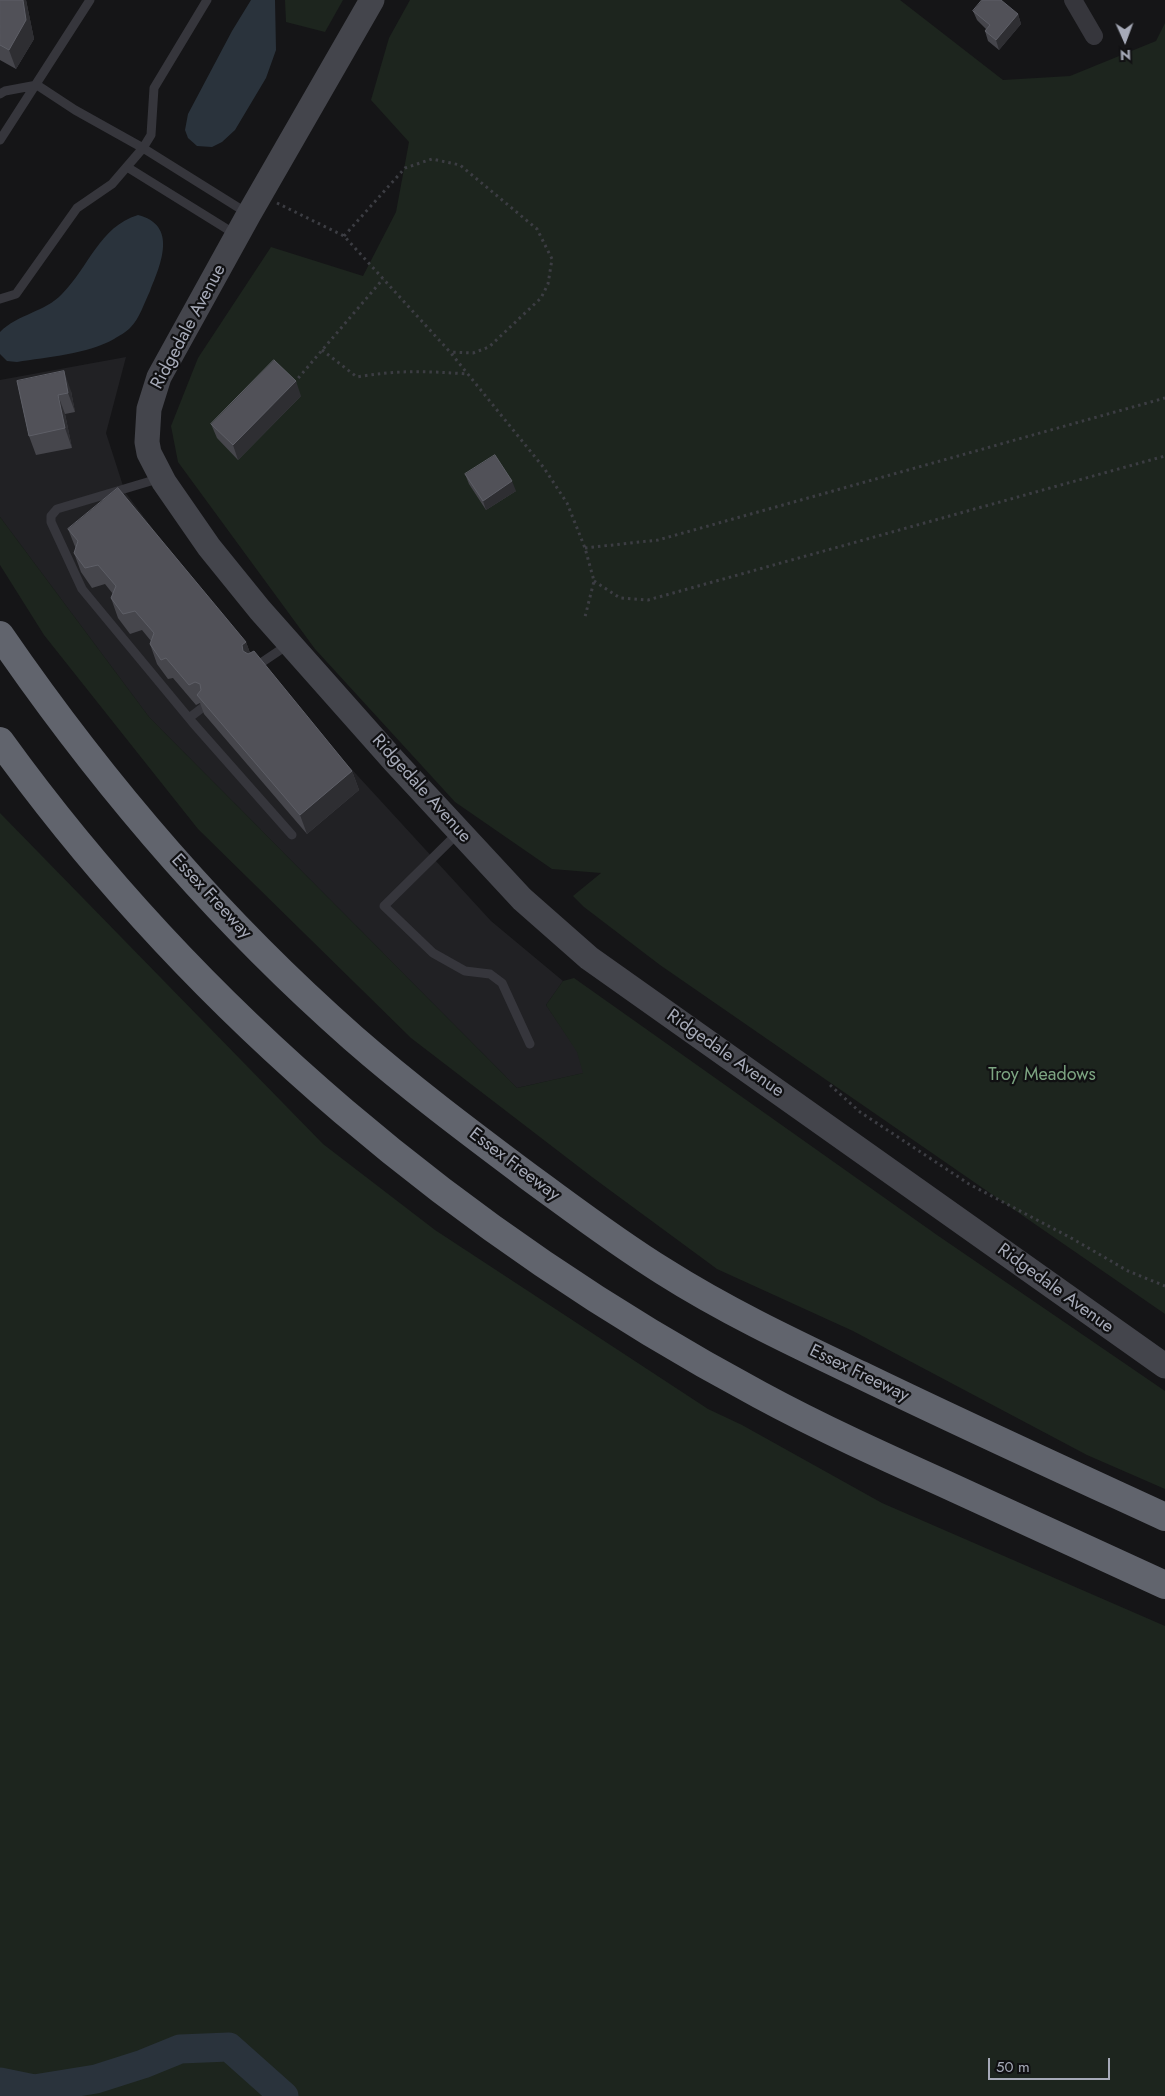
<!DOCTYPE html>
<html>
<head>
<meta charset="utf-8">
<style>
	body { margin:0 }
	#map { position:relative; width:1165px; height:2096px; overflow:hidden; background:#151517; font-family:Jost,sans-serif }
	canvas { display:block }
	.north { position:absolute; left:1100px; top:15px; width:50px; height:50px; -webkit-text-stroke:4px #101012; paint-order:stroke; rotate:178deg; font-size:14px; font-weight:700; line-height:20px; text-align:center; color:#a6aab8 }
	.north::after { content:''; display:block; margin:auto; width:18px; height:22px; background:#a6aab8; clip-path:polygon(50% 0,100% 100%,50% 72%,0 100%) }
	.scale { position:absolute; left:988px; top:2058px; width:122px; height:22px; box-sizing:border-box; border:2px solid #a6aab8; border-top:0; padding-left:6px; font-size:15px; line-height:18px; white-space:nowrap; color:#a6aab8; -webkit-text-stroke:4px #101012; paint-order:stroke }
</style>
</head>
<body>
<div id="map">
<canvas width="1165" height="2096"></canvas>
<div class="north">N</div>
<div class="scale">50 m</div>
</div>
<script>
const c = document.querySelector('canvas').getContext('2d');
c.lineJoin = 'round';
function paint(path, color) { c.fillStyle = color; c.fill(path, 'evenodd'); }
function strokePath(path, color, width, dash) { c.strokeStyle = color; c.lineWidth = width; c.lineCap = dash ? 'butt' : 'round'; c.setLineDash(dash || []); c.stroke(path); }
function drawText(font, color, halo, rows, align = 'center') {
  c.font = font + ' Jost,sans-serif'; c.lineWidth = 4.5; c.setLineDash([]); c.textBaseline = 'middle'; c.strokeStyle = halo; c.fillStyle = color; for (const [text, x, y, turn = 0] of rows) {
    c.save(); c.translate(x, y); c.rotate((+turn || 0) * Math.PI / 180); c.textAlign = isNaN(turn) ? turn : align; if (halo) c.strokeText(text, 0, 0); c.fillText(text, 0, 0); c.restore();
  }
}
paint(new Path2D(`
	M126,357L106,433L125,492L256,665L491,921L563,981L546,1005L578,1052L584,1073L517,1088L149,717L0,517V380Z`), '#212124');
paint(new Path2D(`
	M285,0H343L325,32L286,22Z
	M410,0H900L1003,80L1070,76L1156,41L1165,23V1314L660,965L584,907L573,896L601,873L552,869L455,802L315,649L178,462L171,426L198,358L271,247L363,276L396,212L409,142L371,100L389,38Z
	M0,517L149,717L517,1088L583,1073L577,1052L546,1005L563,981L574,978L937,1235L1165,1391V1489L1087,1455L853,1331L717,1269L592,1177L411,1038L198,829L44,635L0,565Z
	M0,813L323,1144L435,1230L708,1409L742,1425L882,1503L1165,1626V2096H0Z`), '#1d251e');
paint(new Path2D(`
	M251,0H275L276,50L266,78L235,130L222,142L212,147L197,146L188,138L185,130L188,114L232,31Z
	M138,215C178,225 161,264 150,291C144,303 140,318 130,328C126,332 119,336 114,339C88,354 47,357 17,362L7,361L0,354V332C18,314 45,312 62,294C89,267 99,227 138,215Z`), '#2a333c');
strokePath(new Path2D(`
	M0,2082L34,2089L96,2079L143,2064L180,2049L229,2047L284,2096`), '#2a333c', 29);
strokePath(new Path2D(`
	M277,203L344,236L450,352L544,468L567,503L585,548L594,581L585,617
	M344,236L405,168L432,159L460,165L537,229L552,259L548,284L541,298L489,347L473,353L450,352
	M322,350L357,377C396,370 427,371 467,374
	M294,383L383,279
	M585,548L658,540L1165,398
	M594,581L620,598L648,600L1165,456
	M830,1085L860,1112L969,1184L1073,1239L1128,1271L1165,1286`), '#3c3d43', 3, [2.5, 4]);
strokePath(new Path2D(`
	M0,94L5,91L37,85L75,110L143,148L247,213
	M0,140L90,0
	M127,167L235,234
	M0,299L16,294L77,208L112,184L143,148L151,135L154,88L207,0
	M161,478L57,509L51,516V522L82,589L193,723L292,835
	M255,667L289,644
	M189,718L202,708
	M459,832L384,906L433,953L465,971L490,974L502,983L530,1044`), '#36363c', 9);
strokePath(new Path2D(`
	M1073,0L1094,36`), '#36363c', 18);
strokePath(new Path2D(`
	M372,0L249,214L159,377L149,409L147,442L149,453L164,482L209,547L260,610L394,761L522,899L589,958L1165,1366`), '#44454c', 25);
strokePath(new Path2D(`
	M0,635C101,782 219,920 353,1038C409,1087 469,1132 529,1177C573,1209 616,1242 663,1271C726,1311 794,1343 861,1375C962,1424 1063,1470 1165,1517
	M0,741C197,1014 465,1237 760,1395C821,1428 883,1456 945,1484C1019,1518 1092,1552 1165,1585`), '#61646d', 28);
paint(new Path2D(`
	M0,0H26L34,39L16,69L0,60Z
	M973,11L1018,14L1021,24L999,50L988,41L985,31L986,29L977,20Z
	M17,381L71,391L75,412L65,414L72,448L36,455L29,436Z
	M301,396L238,460L217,438L211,424Z
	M465,474L516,491L486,510L469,484Z
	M68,529L246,642L250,653L352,771L359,790L307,834L204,714L200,703L196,705L173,678L168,679L157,664L150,644L151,641L142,630L130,634L118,618L111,598L113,594L105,584L92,588L81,572L74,553L76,549Z`), '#46464c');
paint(new Path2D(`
	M23,0H26L34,39L16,69L9,50Z
	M1018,14L1021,24L999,50L996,40Z
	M64,371L71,391L75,412L68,393Z
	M296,381L301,396L238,460L233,445Z
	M58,395L65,414L72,448L65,428Z
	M512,481L516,491L486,510L483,501Z
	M246,642L253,661L243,651L242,645Z
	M352,771L359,790L307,834L300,815Z`), '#2e2e32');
const building = new Path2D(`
	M0,0H23L26,20L9,50L0,45Z
	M982,0H1001L1018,14L996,40L985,31L990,25L973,11Z
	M274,360L296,381L233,445L211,424Z
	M64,371L68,393L58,395L65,428L29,436L17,381Z
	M495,455L512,481L483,501L465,474Z
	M118,488L246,642L242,645L243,651L248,654L254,651L352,771L300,815L197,695L201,690L200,684L195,682L189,685L166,658L161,660L150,644L154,633L135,611L123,614L111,598L116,586L98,565L85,568L74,553L78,541L68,529Z`);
paint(building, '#515158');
strokePath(building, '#5e5f67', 1);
drawText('18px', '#a6aab8', '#101012', [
	["Ridgedale Avenue",189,327,-62],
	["Ridgedale Avenue",421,789,48],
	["Essex Freeway",211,897,47],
	["Ridgedale Avenue",725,1054,35],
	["Essex Freeway",514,1165,37],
	["Ridgedale Avenue",1055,1289,36],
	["Essex Freeway",859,1374,26]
]);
drawText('18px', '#7ca481', '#101012', [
	["Troy Meadows",1042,1076]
]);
</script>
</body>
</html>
